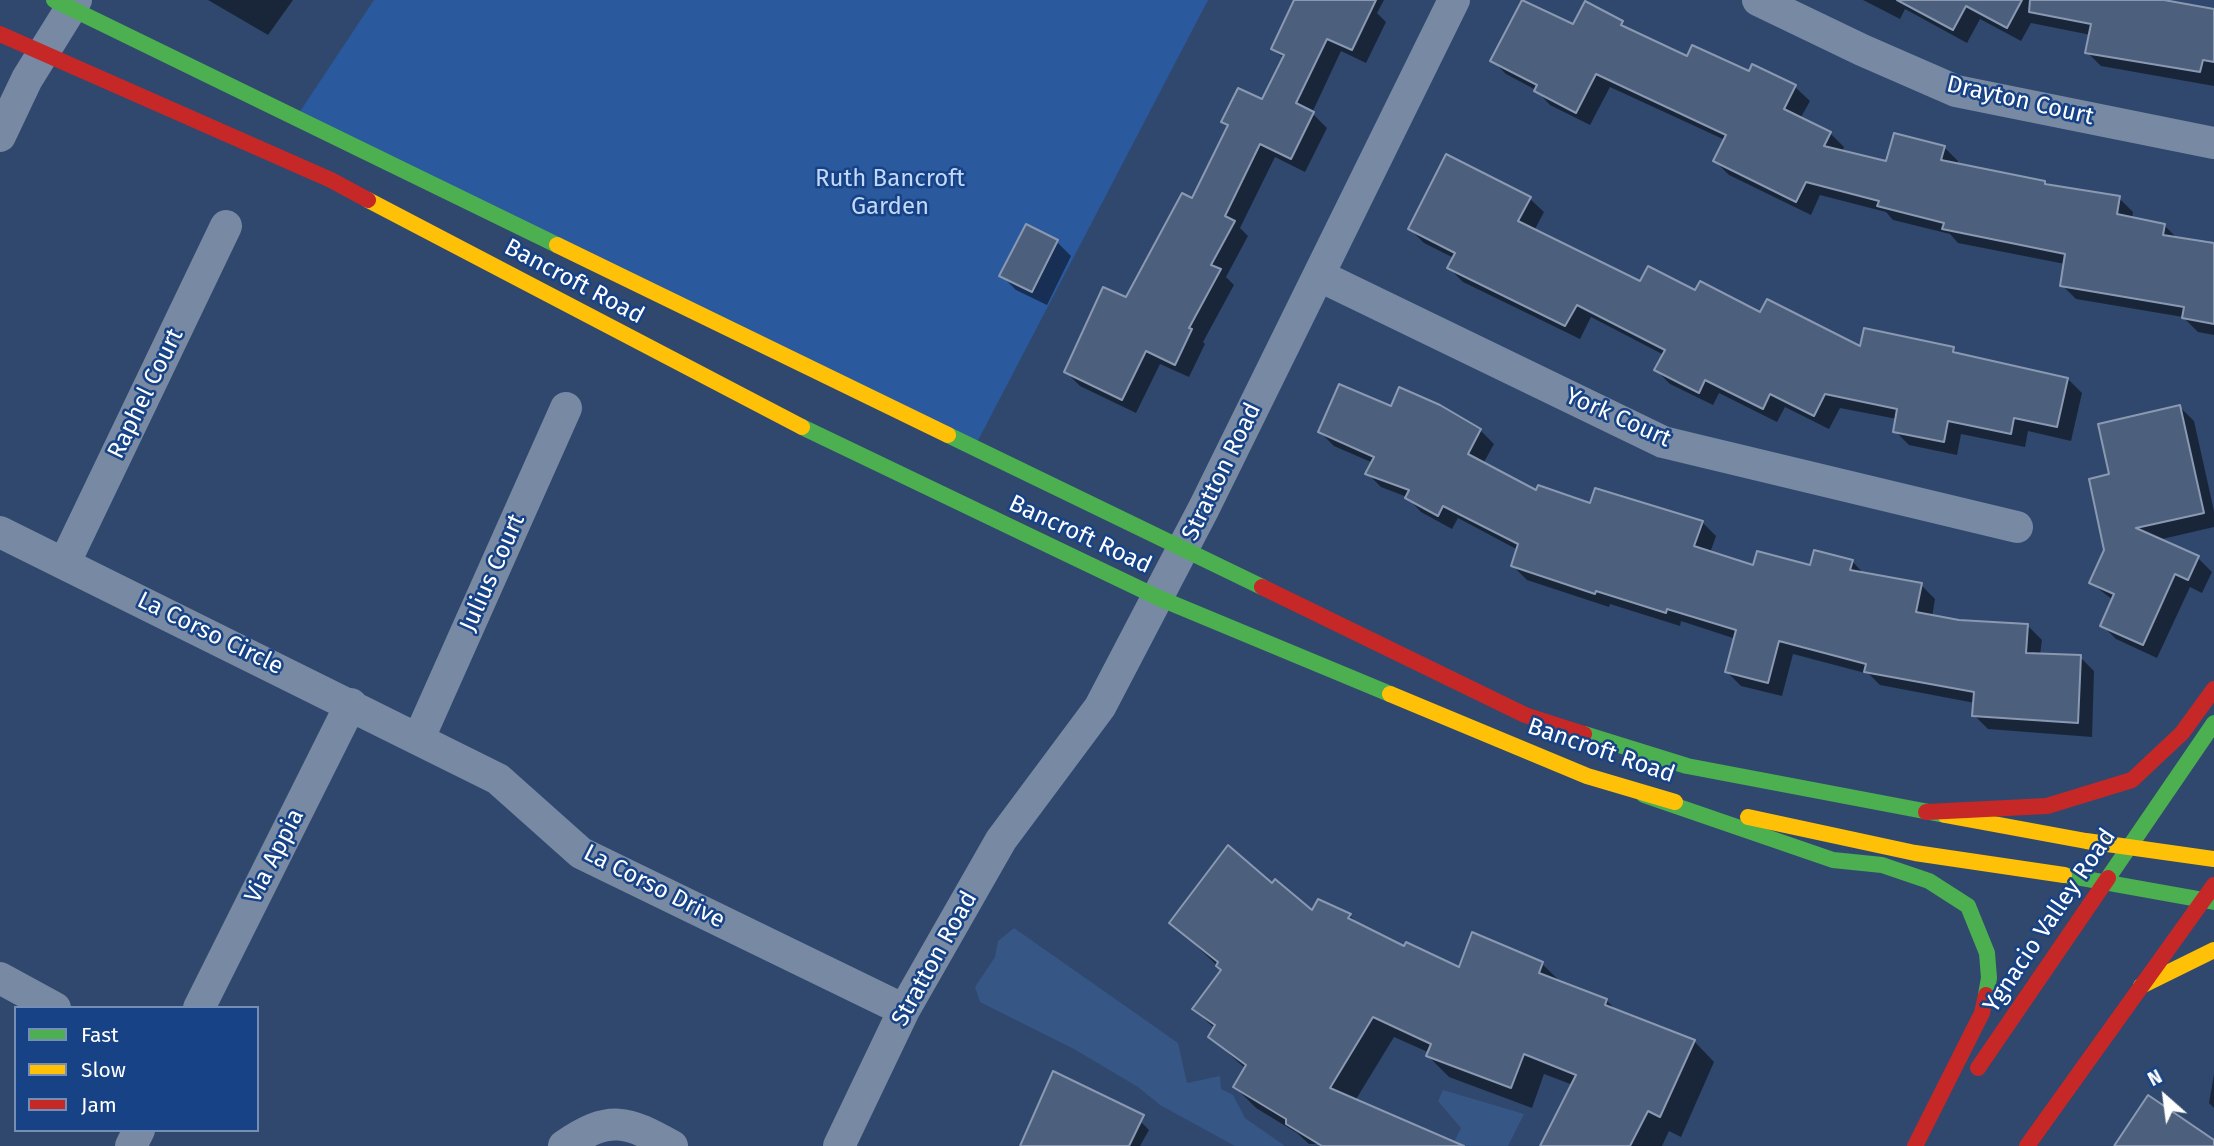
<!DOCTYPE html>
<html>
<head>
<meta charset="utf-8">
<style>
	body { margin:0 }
	#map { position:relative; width:2214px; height:1146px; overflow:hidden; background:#30486d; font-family:"Fira Sans",sans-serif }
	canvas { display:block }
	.legend { position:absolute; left:14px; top:1006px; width:245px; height:126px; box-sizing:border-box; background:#174386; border:2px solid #748eb6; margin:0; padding:9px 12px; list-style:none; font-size:21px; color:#fff }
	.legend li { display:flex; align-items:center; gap:14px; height:35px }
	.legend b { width:35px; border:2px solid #748eb6 }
	.north { position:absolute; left:2130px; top:1062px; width:70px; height:70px; -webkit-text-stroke:5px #174386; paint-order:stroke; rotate:332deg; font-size:19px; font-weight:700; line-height:28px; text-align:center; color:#fff }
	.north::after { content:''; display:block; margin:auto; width:24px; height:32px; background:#fff; clip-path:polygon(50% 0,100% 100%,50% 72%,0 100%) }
</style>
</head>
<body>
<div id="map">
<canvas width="2214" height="1146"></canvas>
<ul class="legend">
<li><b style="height:9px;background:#4caf50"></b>Fast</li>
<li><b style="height:9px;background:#ffc107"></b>Slow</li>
<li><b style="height:9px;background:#c62828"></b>Jam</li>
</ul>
<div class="north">N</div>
</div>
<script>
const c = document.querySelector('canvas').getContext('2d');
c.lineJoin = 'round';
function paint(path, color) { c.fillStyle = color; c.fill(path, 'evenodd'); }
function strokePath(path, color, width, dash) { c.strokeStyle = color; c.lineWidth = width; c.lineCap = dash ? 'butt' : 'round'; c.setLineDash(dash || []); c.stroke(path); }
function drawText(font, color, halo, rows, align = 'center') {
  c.font = font + ' "Fira Sans",sans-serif'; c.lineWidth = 5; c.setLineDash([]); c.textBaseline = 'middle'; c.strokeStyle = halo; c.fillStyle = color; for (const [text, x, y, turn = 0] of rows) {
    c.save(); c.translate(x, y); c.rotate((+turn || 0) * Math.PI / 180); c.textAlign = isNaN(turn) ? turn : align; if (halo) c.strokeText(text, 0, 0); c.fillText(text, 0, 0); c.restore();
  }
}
paint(new Path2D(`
	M374,0H1208L974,448L297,116Z`), '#2b599d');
paint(new Path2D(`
	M1014,928L1178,1043L1187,1083L1220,1076L1221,1089L1233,1095L1245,1118L1285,1146H1235L1160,1105L1138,1087L1074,1049L980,1002L975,987L995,957L998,941Z
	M1443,1090L1524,1114L1508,1146H1452L1461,1128L1438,1101Z`), '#365686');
paint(new Path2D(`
	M208,0H293L268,35Z
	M1296,0H1384L1377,13L1386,22L1366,63L1341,51L1312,113L1327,128L1305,172L1275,157L1240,228L1248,236L1226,277L1234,285L1203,342L1205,344L1189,377L1160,364L1136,413L1080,386L1066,372L1126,300L1193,201L1229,127L1224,122L1263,102L1284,59L1273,48Z
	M1863,0H2154L2214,11V86L2101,66L2087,52L2091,35L2031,23L2021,41L1980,19L1967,43L1905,9L1900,19Z
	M1585,4L1622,23L1631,32L1688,58L1750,74L1753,66L1795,87L1810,101L1800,119L1830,133L1844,147L1842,152L1888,163L1944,147L1958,161L1957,165L2119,198L2133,212L2132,219L2164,225L2178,239L2214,245V335L2198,332L2183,317L2076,299L2062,285L2065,264L1958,243L1950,234L1893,220L1886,212L1820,195L1811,215L1729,175L1715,161L1725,140L1610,87L1590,125L1550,105L1536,90L1506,74L1492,60L1573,27Z
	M1529,198L1544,212L1534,231L1641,283L1696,293L1861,348L1953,349L1960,355L2068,379L2082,393L2071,441L2028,431L2025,447L1961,434L1957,455L1909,445L1895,431L1897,419L1840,408L1829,429L1785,407L1777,422L1719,393L1713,405L1670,384L1656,370L1664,355L1591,317L1580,339L1463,282L1449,268L1454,258L1424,243L1410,229Z
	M1057,242L1071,256L1047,305L1016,290L1002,276Z
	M2180,407L2194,421L2214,511V527L2158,540L2198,558L2212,572L2202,593L2190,587L2157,658L2116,639L2102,625L2113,600L2091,583L2106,550L2111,475Z
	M1391,408L1480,430L1494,444L1483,464L1537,492L1591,505L1702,522L1716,536L1710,553L1754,568L1811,567L1852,561L1865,575L1921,585L1935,599L1932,617L1959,622L2028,626L2042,640L2040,655L2080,657L2094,671L2092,737L1988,729L1974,715L1975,703L1880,685L1869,674L1793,654L1782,696L1741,686L1727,672L1736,639L1681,621L1680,626L1610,604L1609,607L1527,580L1513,566L1518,550L1458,518L1452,529L1421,512L1407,497L1381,487L1367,473L1373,463L1334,446L1320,432Z
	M1272,885L1313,912L1318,901L1350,916L1361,927L1404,948L1460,969L1542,964L1562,983L1606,1000L1617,1011L1694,1041L1714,1062L1681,1137L1669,1131L1662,1146H1542L1573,1085L1544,1074L1532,1108L1449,1077L1428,1056L1430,1053L1394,1037L1355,1101L1452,1146L1309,1144L1297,1133L1256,1108L1235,1087L1246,1069L1210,1037L1215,1029L1194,1009L1223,971L1171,922Z
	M1054,1073L1128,1109L1149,1130L1140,1146H1019Z
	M2214,1074V1108L2209,1103Z`), '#0007');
const building = new Path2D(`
	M1294,0H1376L1352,50L1327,39L1296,103L1314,112L1291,159L1260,144L1225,216L1235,221L1211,265L1221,269L1189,328L1192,329L1175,365L1146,351L1122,400L1064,372L1103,287L1126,297L1182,193L1192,198L1228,125L1221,122L1238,88L1262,99L1284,55L1271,49Z
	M1522,0L1573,24L1585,1L1623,21L1621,25L1687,56L1692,45L1749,71L1752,64L1796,85L1784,109L1831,132L1824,146L1886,161L1894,133L1945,146L1941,160L2045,181V184L2120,196L2117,214L2165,224L2163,235L2214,243V324L2182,318L2184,307L2060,286L2065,254L1942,229L1944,223L1877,206L1879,201L1806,182L1796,202L1713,161L1726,135L1596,74L1576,113L1534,91L1537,85L1490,61Z
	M1897,0H2022L2007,28L1966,6L1953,30Z
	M2030,0H2164L2214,9V62L2203,60L2200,72L2085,53L2091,24L2029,12Z
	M1446,154L1531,197L1518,221L1640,281L1648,266L1695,290L1700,281L1760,312L1767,299L1860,346L1864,328L1954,347L1953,352L2068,378L2057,427L2014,418L2011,434L1948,421L1944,442L1893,432L1897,409L1825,394L1814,416L1770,394L1763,409L1705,380L1699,393L1654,370L1665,350L1577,305L1565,326L1447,268L1455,253L1408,229Z
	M1026,224L1058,240L1032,292L999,276Z
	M1339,384L1391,406L1399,387L1440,405L1481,429L1468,454L1536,490L1538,485L1590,503L1595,488L1703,521L1694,546L1753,565L1757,551L1810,565L1814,550L1853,560L1850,570L1922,583L1916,612L1959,620L2028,624L2026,653L2081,655L2078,723L1972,716L1974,692L1864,672L1866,664L1779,641L1768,683L1725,672L1736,630L1667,609L1666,613L1596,591L1595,594L1511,566L1518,544L1443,506L1438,516L1405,498L1409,490L1365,474L1374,457L1318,432Z
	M2180,405L2204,513L2136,528L2199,556L2188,580L2175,574L2143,645L2100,626L2114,594L2089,583L2104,550L2089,479L2109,474L2098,424Z
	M1228,845L1272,883L1275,879L1312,910L1318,899L1351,914L1348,918L1404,946L1406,942L1459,967L1472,932L1543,962L1539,973L1607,999L1605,1005L1695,1040L1660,1117L1648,1111L1630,1146H1540L1576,1075L1524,1054L1511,1088L1426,1056L1431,1044L1373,1017L1330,1088L1464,1146H1322L1286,1124V1119L1233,1087L1246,1065L1208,1037L1215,1025L1192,1009L1221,970L1216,966L1218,962L1169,923Z
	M1053,1071L1144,1115L1129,1146H1020Z
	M2148,1095L2214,1140V1146H2114Z`);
paint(building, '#4c607e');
strokePath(building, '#8a99b1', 2);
strokePath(new Path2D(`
	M1758,0L1862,50L1956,91L2214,143
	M0,136L27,79L76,0
	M1320,276L1663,442L2017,527
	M0,532L498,779L581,853L904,1010
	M65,562L226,226
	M419,738L566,408
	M0,978L55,1008
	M199,1008L351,704
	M131,1146L139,1130
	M564,1146C610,1114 627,1121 672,1146
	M839,1146L904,1010L1001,840L1100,707L1204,508L1454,0`), '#7789a3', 32);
strokePath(new Path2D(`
	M54,0L557,245
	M802,427L1159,598L1390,694
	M948,435L1262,587
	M1584,734L1687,766L1945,815
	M1644,795L1833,860L1882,865L1929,881L1968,906L1987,953L1989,978L1986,995
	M2064,875L2214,902
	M2108,878L2214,723`), '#4caf50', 16);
strokePath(new Path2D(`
	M368,200L802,427
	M557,245L948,435
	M1390,694L1587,776L1675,802
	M1945,815L2086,841L2214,859
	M1748,817L1915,853L2064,875
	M2141,986L2214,950`), '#ffc107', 16);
strokePath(new Path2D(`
	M0,34L331,180L368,200
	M1262,587L1525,715L1584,734
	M1926,812L2047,806L2132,780L2182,733L2214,689
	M1978,1068L2108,878
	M1915,1146L1982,1013L1986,995
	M2027,1146L2214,885`), '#c62828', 16);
drawText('24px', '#fff', '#174386', [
	["Drayton Court",2020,101,13],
	["Bancroft Road",574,282,28],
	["Raphel Court",146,394,-64],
	["York Court",1618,418,24],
	["Stratton Road",1222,472,-64],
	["Bancroft Road",1080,535,25],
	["Julius Court",493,573,-66],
	["La Corso Circle",210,634,26],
	["Bancroft Road",1601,751,19],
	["Via Appia",275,856,-63],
	["La Corso Drive",654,887,27],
	["Ygnacio Valley Road",2050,921,-56],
	["Stratton Road",935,959,-61]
]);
drawText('24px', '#c2d9fa', '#174386', [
	["Ruth Bancroft",890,179],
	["Garden",890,207]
]);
</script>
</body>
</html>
